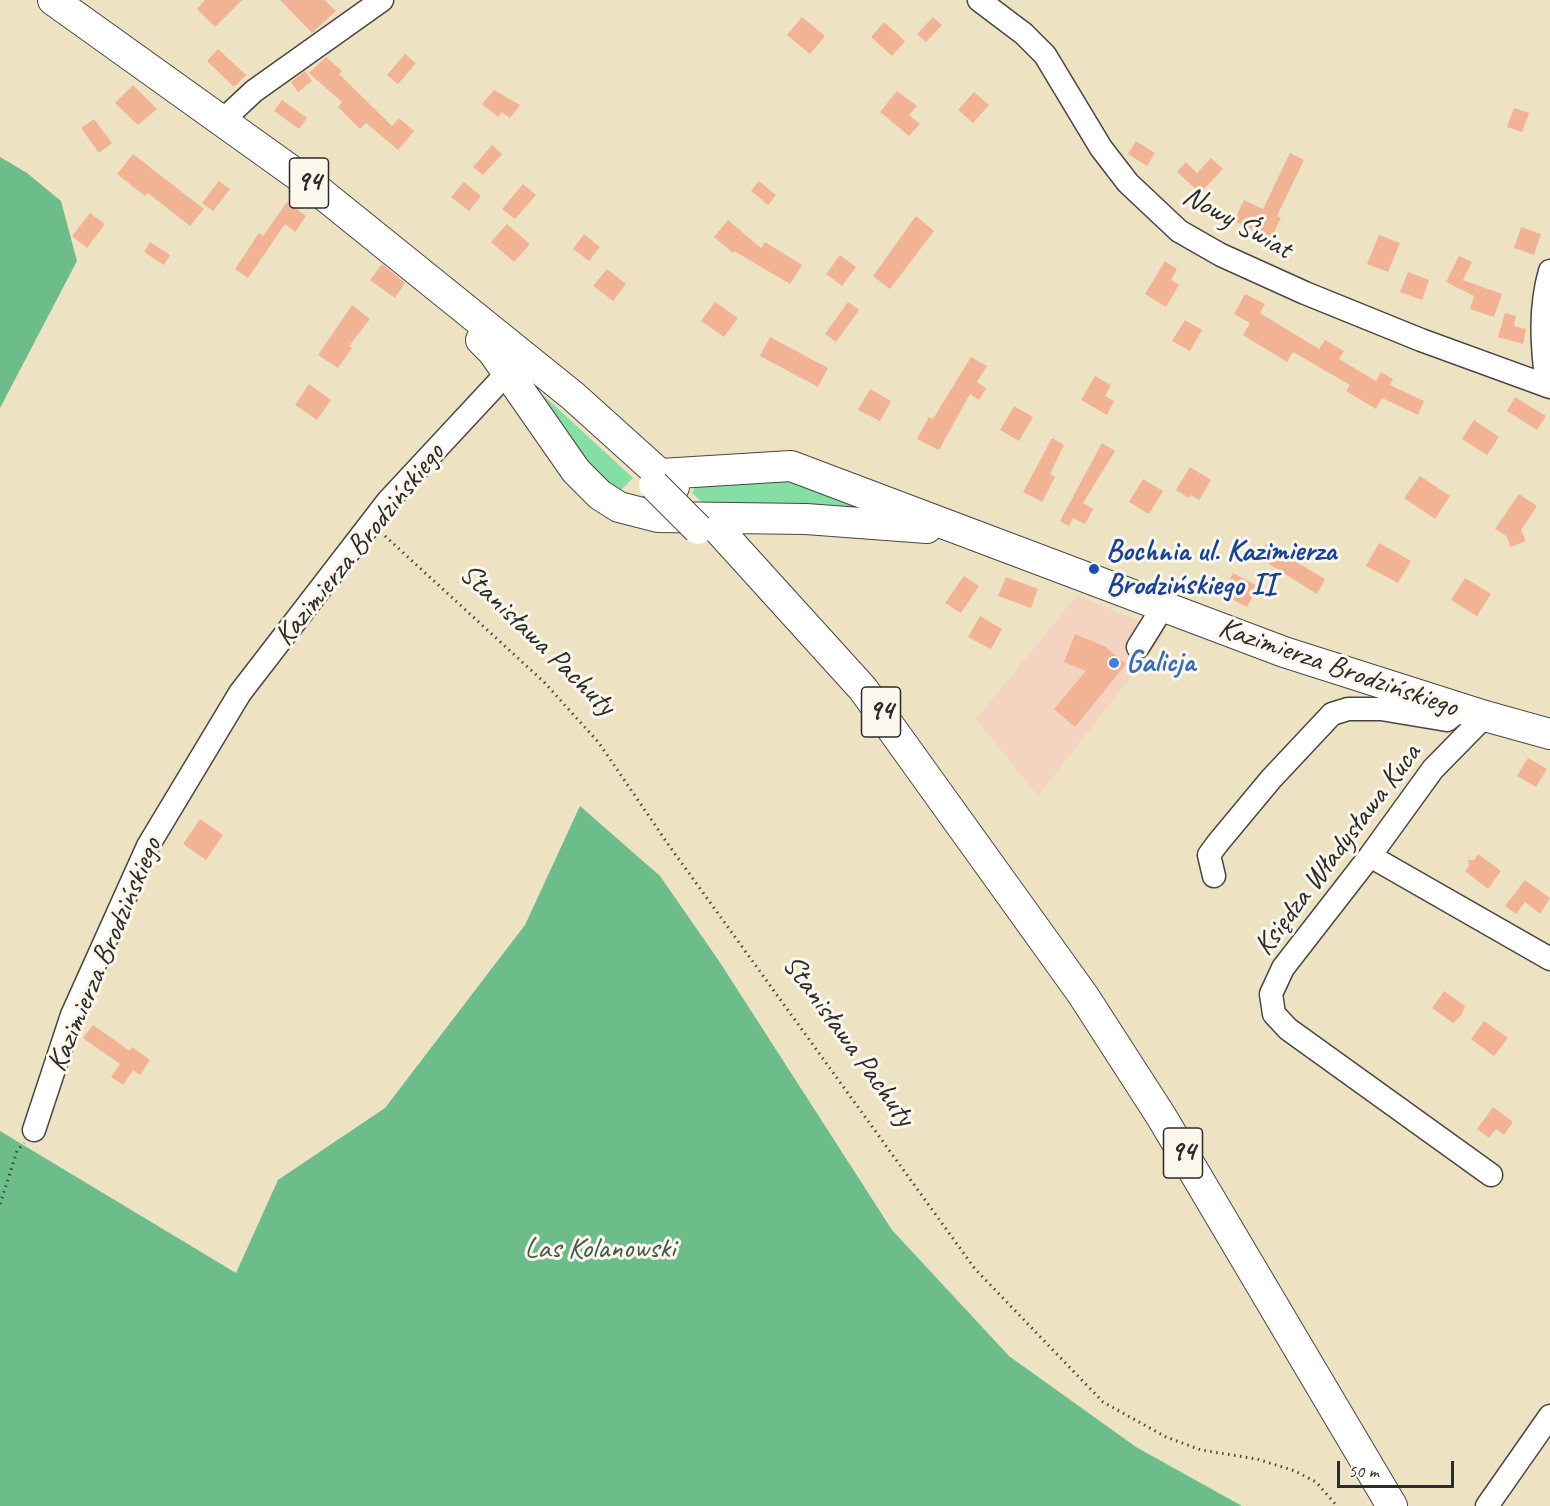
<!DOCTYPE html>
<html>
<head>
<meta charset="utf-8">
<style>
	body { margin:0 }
	#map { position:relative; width:1550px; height:1506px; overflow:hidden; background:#ede3c3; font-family:Caveat,sans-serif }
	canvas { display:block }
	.scale { position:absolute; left:1337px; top:1461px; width:117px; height:27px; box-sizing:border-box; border:3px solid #2b2b2b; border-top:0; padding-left:8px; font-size:18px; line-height:21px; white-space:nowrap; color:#2b2b2b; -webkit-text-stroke:4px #fbf7ec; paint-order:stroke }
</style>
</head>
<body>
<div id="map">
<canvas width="1550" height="1506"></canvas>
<div class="scale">50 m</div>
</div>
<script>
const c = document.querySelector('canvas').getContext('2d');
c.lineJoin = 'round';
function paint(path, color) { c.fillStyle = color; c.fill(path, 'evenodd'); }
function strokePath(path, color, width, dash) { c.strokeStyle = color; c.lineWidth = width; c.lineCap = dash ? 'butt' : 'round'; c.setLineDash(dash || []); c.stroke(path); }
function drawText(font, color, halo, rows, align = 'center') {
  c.font = font + ' Caveat,sans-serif'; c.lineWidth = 6; c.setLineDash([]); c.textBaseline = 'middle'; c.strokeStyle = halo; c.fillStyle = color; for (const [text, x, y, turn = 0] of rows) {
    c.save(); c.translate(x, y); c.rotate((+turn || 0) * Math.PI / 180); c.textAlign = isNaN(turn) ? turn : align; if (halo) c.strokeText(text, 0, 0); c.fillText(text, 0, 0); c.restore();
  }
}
paint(new Path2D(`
	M1077,595L1166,632L1038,796L976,719Z`), '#f5d3c1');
paint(new Path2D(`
	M503,358L633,478L619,492L600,482Z
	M790,478L900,516L711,510L692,493L695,487Z`), '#85dea3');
paint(new Path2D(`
	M0,157L27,173L61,201L77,261L0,408Z
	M580,806L660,876L719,961L892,1230L1009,1356L1136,1447L1242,1506H0V1131L236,1273L278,1180L385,1108L525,925Z`), '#6cbd89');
paint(new Path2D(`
	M205,0H242L215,27L197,9Z
	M280,0H325L336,11L312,33Z
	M802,17L825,36L810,54L787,35Z
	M933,17L942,25L926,42L917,34Z
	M884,22L905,41L892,56L871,37Z
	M218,49L246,75L234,87L207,61Z
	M405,54L416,63L398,84L387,75Z
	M326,57L342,71L339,74L392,126L399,118L414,131L398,150L366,123L360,129L338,107L342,102L309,73Z
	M305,71L312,81L298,92L291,82Z
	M133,85L157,109L138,125L115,103Z
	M494,90L520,105L510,118L502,112L498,117L482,104Z
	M897,91L917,106L909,115L920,124L909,136L880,112Z
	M974,92L989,105L973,123L958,110Z
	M282,100L307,118L299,129L274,111Z
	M1514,108L1529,113L1522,132L1507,127Z
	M94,119L112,143L99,153L81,128Z
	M1136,141L1155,153L1147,166L1128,154Z
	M492,145L502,154L483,175L473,167Z
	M1290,153L1304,160L1277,216L1281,218L1271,239L1234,221L1244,200L1263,209Z
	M133,154L204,209L190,226L148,193L145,196L117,174Z
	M1211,158L1223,169L1200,193L1177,172L1186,162L1197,173Z
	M219,181L230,189L213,211L202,203Z
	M759,181L776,195L768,205L751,191Z
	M464,182L481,196L469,211L451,197Z
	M523,184L536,195L515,219L502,209Z
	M287,202L306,216L295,232L285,224L248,278L235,269L259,233L263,236Z
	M90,213L105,224L87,248L72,236Z
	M916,216L934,231L890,289L873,276Z
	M728,220L761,248L765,242L802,265L790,284L734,251L733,253L714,237Z
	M507,224L530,244L514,262L491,242Z
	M1521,227L1541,234L1534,255L1514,248Z
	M584,234L600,247L589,261L573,249Z
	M1379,235L1400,243L1388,272L1367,264Z
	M150,242L170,255L164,265L144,252Z
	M840,255L856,267L842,286L826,274Z
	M1459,256L1472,262L1463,280L1502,294L1494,317L1470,309L1474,296L1446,282Z
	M1165,261L1177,269L1171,280L1179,285L1166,307L1145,294Z
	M382,264L405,283L395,298L370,280Z
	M607,269L626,284L613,301L593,286Z
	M1408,272L1429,280L1422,300L1400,292Z
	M1245,294L1265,304L1260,313L1319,349L1325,340L1344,351L1339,359L1376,381L1381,372L1393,379L1390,385L1424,401L1418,415L1382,398L1376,409L1346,391L1350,385L1293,352L1287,362L1243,335L1250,323L1234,314Z
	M715,302L738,318L724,337L701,321Z
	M848,302L859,310L836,342L825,334Z
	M352,305L370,319L349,346L352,348L338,368L318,355Z
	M1505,313L1516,316L1514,326L1526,329L1523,344L1498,337Z
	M1185,320L1202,330L1190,351L1172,341Z
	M770,337L828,368L818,387L760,356Z
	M971,357L987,366L977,382L986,388L979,400L970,394L939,450L917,439L929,417L933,419Z
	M1095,376L1111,385L1105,396L1114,401L1107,415L1081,400Z
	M309,384L331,400L317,420L295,405Z
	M870,389L891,401L880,421L858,410Z
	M1515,397L1546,416L1537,430L1507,411Z
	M1014,406L1033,417L1019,441L1000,430Z
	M1474,420L1499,437L1487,455L1462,439Z
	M1052,438L1064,445L1050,474L1055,477L1042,502L1023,492Z
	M1102,443L1115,451L1083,503L1093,509L1085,524L1073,518L1069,526L1060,521Z
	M1190,467L1211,480L1199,500L1191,495L1189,498L1176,490Z
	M1420,476L1450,496L1435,519L1404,498Z
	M1143,479L1163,491L1149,514L1129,502Z
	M1519,494L1537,506L1521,530L1526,541L1511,547L1506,536L1495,529Z
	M1379,543L1411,561L1398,583L1366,566Z
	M1266,544L1325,579L1317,594L1258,557Z
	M1233,573L1258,586L1247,607L1222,594Z
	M964,576L979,586L961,613L945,603Z
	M1006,577L1038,589L1031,608L998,596Z
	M1465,578L1491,594L1477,616L1451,600Z
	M980,616L1002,629L991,649L968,637Z
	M1075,634L1104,646L1126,664L1075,727L1054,709L1086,671L1064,662Z
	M1528,758L1547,769L1536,787L1517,776Z
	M200,819L223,835L206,860L183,844Z
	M1478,854L1501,871L1488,889L1465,871L1469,866L1468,860H1474Z
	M1525,880L1550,898L1540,914L1525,902L1516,914L1505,906Z
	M1444,991L1465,1006L1461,1016L1453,1023L1432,1008Z
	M1484,1021L1508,1038L1494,1056L1471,1039Z
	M93,1025L130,1051L132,1047L150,1060L140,1075L133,1070L123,1085L111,1077L120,1064L83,1038Z
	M1493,1107L1513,1122L1504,1135L1496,1129L1489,1138L1477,1129Z`), '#f1b394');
const minor = new Path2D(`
	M979,0L1024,34L1045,55L1101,148L1128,183L1179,231L1221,255L1305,293L1421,340L1550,387
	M223,120L254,91L382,0
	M1547,386C1542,347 1539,309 1550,271
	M1138,647L1163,607
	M1485,716L1433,769L1370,856L1283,968L1271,994L1274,1014L1288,1029L1491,1175
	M1370,856L1550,959
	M1214,876L1209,855L1217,844L1271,779L1332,714L1348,709H1381L1447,720L1461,709
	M34,1130L72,1015L148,846L240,693L388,501L507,373
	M1487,1506L1550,1416`);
const major = new Path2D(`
	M53,0L310,184L573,396L674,487
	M481,340L493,352L576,471L600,495L619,507L658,517L806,519L927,528
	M661,474L791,466L1284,652L1485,716L1550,734
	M717,528L863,689L1083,995L1161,1116L1392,1506`);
strokePath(minor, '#484742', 25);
strokePath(major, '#484742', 32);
strokePath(new Path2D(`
	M385,536L544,682L599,743L670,847L975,1269L1103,1402L1166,1437L1201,1450L1257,1459L1295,1471L1316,1482L1337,1506
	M0,1204L17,1151L24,1143`), '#484742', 3, [1.5, 4.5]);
strokePath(minor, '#fff', 22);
strokePath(major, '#fff', 30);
const majorBridge = new Path2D(`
	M654,485L698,529`);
strokePath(majorBridge, '#484742', 32, []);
strokePath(majorBridge, '#fff', 30);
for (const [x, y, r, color] of [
	[1094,569,6,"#1a4fb4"],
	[1114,663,6,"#3f7fe0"]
]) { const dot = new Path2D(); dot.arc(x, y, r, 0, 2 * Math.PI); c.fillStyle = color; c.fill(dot); strokePath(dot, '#fbf7ec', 2); }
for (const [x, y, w] of [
	[309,183,39],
	[881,712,39],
	[1183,1153,39]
]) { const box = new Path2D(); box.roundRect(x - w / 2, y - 25, w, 50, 4.5); c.fillStyle = '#fbf7ec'; c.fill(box); strokePath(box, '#2b2b2b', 1.5); }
drawText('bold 28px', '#2b2b2b', null, [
	["94",309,183],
	["94",881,712],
	["94",1183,1153]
]);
drawText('30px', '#2b2b2b', '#fbf7ec', [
	["Nowy Świat",1237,223,29],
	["Kazimierza Brodzińskiego",360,545,-51],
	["Stanisława Pachuty",537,640,44],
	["Kazimierza Brodzińskiego",1338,668,19],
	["Księdza Władysława Kuca",1338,850,-53],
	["Kazimierza Brodzińskiego",105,955,-67],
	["Stanisława Pachuty",848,1041,54]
]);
drawText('bold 30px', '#164399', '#fbf7ec', [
	["Bochnia ul. Kazimierza",1106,552],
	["Brodzińskiego II",1106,586]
], 'left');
drawText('bold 30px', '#366cbe', '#fbf7ec', [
	["Galicja",1126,663]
], 'left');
drawText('30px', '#425849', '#fbf7ec', [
	["Las Kolanowski",600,1249]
]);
</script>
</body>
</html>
